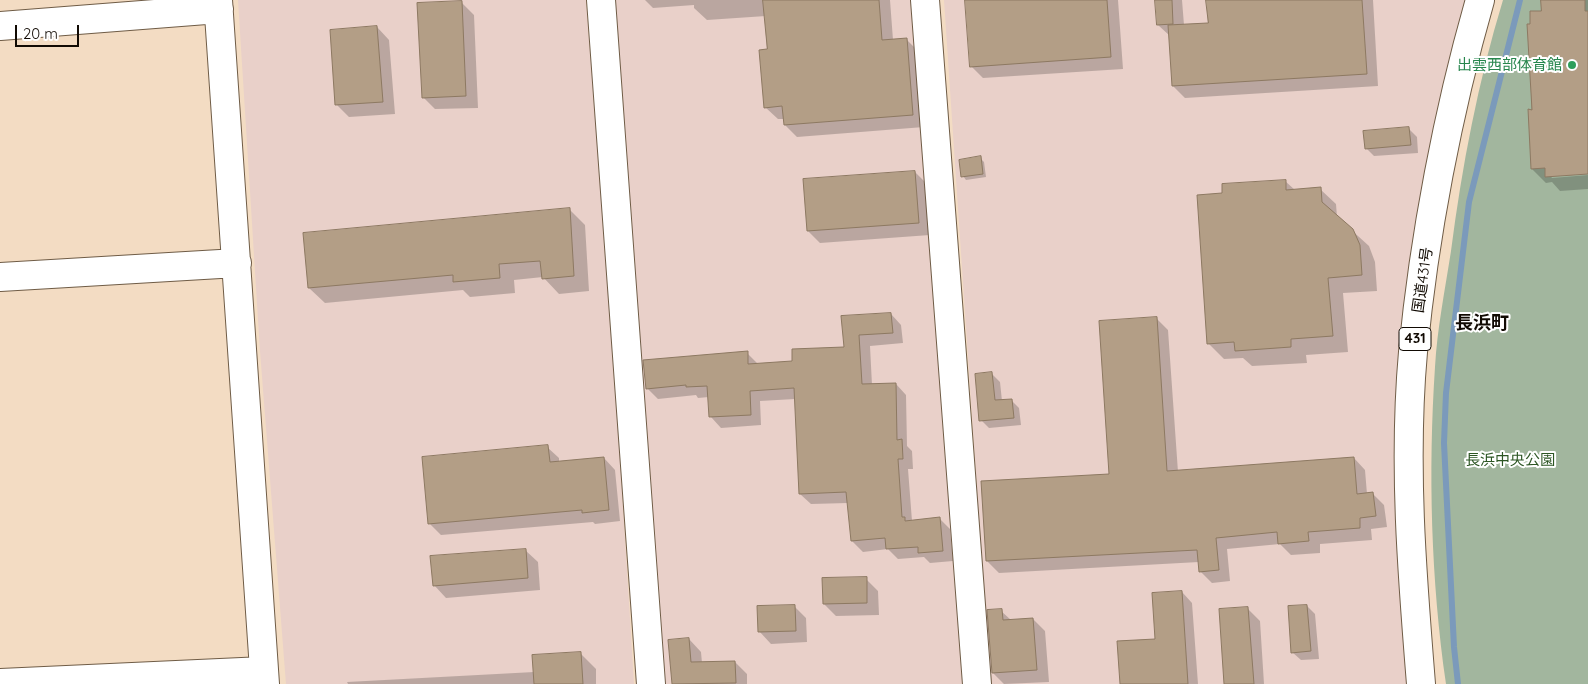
<!DOCTYPE html>
<html>
<head>
<meta charset="utf-8">
<style>
	body { margin:0 }
	#map { position:relative; width:1588px; height:684px; overflow:hidden; background:#f3dcc3; font-family:Quicksand,sans-serif }
	canvas { display:block }
	.scale { position:absolute; left:15px; top:25px; width:64px; height:22px; box-sizing:border-box; border:2px solid #110a03; border-top:0; padding-left:6px; font-size:15px; line-height:18px; white-space:nowrap; color:#110a03; -webkit-text-stroke:4px #fff; paint-order:stroke }
</style>
</head>
<body>
<div id="map">
<canvas width="1588" height="684"></canvas>
<div class="scale">20 m</div>
</div>
<script>
const c = document.querySelector('canvas').getContext('2d');
c.lineJoin = 'round';
function paint(path, color) { c.fillStyle = color; c.fill(path, 'evenodd'); }
function strokePath(path, color, width, dash) { c.strokeStyle = color; c.lineWidth = width; c.lineCap = dash ? 'butt' : 'round'; c.setLineDash(dash || []); c.stroke(path); }
function drawText(font, color, halo, rows, align = 'center') {
  c.font = font + ' Quicksand,"Noto Sans JP",sans-serif'; c.lineWidth = 4; c.setLineDash([]); c.textBaseline = 'middle'; c.strokeStyle = halo; c.fillStyle = color; for (const [text, x, y, turn = 0] of rows) {
    c.save(); c.translate(x, y); c.rotate((+turn || 0) * Math.PI / 180); c.textAlign = isNaN(turn) ? turn : align; if (halo) c.strokeText(text, 0, 0); c.fillText(text, 0, 0); c.restore();
  }
}
paint(new Path2D(`
	M238,0H586L612,326L634,684H286L260,351Z
	M615,0H915L966,684H664Z
	M944,0H1467L1411,278L1414,684H990Z`), '#e9d0c9');
paint(new Path2D(`
	M1503,0H1588V684H1446C1431,580 1428,472 1435,367C1437,329 1445,290 1451,251C1462,166 1478,82 1503,0Z`), '#a2b69e');
paint(new Path2D(`
	M645,0H890L893,40L906,39L918,51L924,127L797,137L785,125L784,119H778L765,107L768,50L766,16L707,20L694,8V5L653,8Z
	M966,0H1118L1123,69L983,78L971,66Z
	M1157,0H1182L1184,25L1209,24L1207,0H1373L1378,86L1185,98L1173,86L1170,36L1158,25Z
	M1542,0H1588V173L1550,175L1552,178L1588,175V189L1560,191L1552,182L1546,183L1532,169L1531,25L1542,12Z
	M461,2L474,15L478,108L435,109L423,97Z
	M377,27L389,40L395,114L349,117L337,105Z
	M1409,129L1417,137L1418,153L1374,156L1366,148Z
	M980,158L984,162L986,177L966,180L963,176Z
	M915,172L927,184L930,235L820,243L808,231Z
	M1285,181L1295,190L1320,189L1336,204L1337,217L1369,246L1375,262L1377,291L1343,293L1348,352L1306,355L1307,363L1252,366L1243,358L1224,359L1208,343L1224,194Z
	M569,209L585,225L589,291L559,294L543,277L514,280L515,293L470,297L463,290L325,303L309,288Z
	M891,314L901,325L903,343L870,346L872,385L896,384L906,395L907,446L912,451L913,469H908L912,521L939,518L950,529L953,561L930,563L924,557L898,559L888,549L863,552L852,541L848,503L811,504L800,494L795,399L760,401L761,425L721,428L711,417L709,397L698,398L696,395L658,399L647,388L747,353L758,364L794,362L845,348L843,317Z
	M1156,318L1168,330L1178,472L1354,458L1365,470L1367,494L1372,493L1384,505L1387,527L1371,529L1372,540L1320,544V553L1291,555L1280,544L1227,549L1230,581L1212,583L1200,571L1199,562L999,573L987,561L1111,475Z
	M991,373L1000,382L1002,401L1011,400L1019,408L1021,425L989,428L981,420Z
	M547,447L559,458V462L604,458L615,470L620,521L595,524L593,522L441,535L430,524Z
	M525,550L538,562L540,590L446,598L434,585Z
	M866,579L878,591L879,615L836,616L824,604Z
	M1182,592L1192,603L1198,684H1121L1156,640Z
	M794,606L806,618L807,642L771,644L759,631Z
	M1307,606L1315,614L1319,659L1301,660L1292,652Z
	M1248,609L1260,621L1264,684H1225Z
	M1001,611L1011,620L1033,619L1045,631L1049,682L1004,684L993,673Z
	M689,639L701,652L702,663L735,662L747,674V684H673L670,641Z
	M580,653L596,669V684H348L347,682L534,672Z`), '#0003');
strokePath(new Path2D(`
	M1458,684L1454,647L1444,443L1446,393L1469,202L1520,0`), '#7b9abb', 6);
const building = new Path2D(`
	M763,0H879L882,40L907,38L913,115L784,125L782,106L764,108L759,50L767,49Z
	M965,0H1107L1111,57L970,67Z
	M1155,0H1172L1173,24L1157,25Z
	M1206,0H1362L1367,74L1172,86L1168,25L1208,23Z
	M1541,0H1585V11H1588V174L1545,177V168L1531,169L1528,109L1532,110L1527,24H1530V11H1541Z
	M462,1L466,96L422,98L417,3Z
	M377,26L383,102L335,105L330,30Z
	M1409,127L1411,145L1365,149L1363,131Z
	M981,156L983,174L961,177L959,160Z
	M915,171L919,223L807,231L803,179Z
	M1286,180V190L1321,187L1322,202L1353,229L1360,245L1362,275L1328,278L1333,336L1291,339V347L1235,351L1234,342L1207,344L1197,195L1222,193V184Z
	M570,208L574,276L542,279L540,261L499,264L500,278L453,282V275L308,288L303,233Z
	M891,313L893,333L859,335L862,384L896,383L897,440L902,439L903,459H898L902,517H905V521L940,517L943,551L918,553V547L886,549L885,538L851,541L846,492L799,494L794,388L750,391L751,415L709,417L707,386L686,387V385L646,389L643,360L748,351V364L792,361V349L844,347L841,316Z
	M1157,317L1167,471L1354,457L1357,494L1373,492L1376,516L1360,518V528L1308,532L1309,541L1278,544L1277,532L1216,538L1219,570L1199,572L1197,550L986,561L981,481L1109,474L1099,321Z
	M992,372L995,400L1012,399L1014,418L979,421L975,374Z
	M548,445L550,462L604,457L609,510L582,513V510L428,524L422,457Z
	M526,549L528,578L433,586L430,556Z
	M867,577V603L823,604L822,578Z
	M1182,591L1188,684H1120L1117,641L1155,639L1152,593Z
	M795,605L796,631L758,632L757,606Z
	M1307,605L1311,651L1291,653L1288,606Z
	M1248,607L1254,684H1224L1219,609Z
	M1002,609L1003,620L1033,618L1037,670L992,673L987,610Z
	M689,638L691,662L735,661L736,683L672,684L668,640Z
	M581,652L583,684H534L532,655Z`);
paint(building, '#b39e86');
strokePath(building, '#8d7962', 1);
const minor = new Path2D(`
	M218,0L265,684
	M601,0L651,684
	M925,0L977,684
	M0,26L219,9
	M0,277L237,263
	M0,683L264,671`);
const highway = new Path2D(`
	M1421,684C1412,574 1403,463 1413,352C1424,237 1448,111 1480,0`);
strokePath(minor, '#6f5c46', 30);
strokePath(highway, '#6f5c46', 30);
strokePath(minor, '#fff', 28);
strokePath(highway, '#fff', 28);
for (const [x, y, r, color] of [
	[1572,65,5,"#2e9e5b"]
]) { const dot = new Path2D(); dot.arc(x, y, r, 0, 2 * Math.PI); c.fillStyle = color; c.fill(dot); strokePath(dot, '#fff', 2); }
for (const [x, y, w] of [
	[1415,339,32]
]) { const box = new Path2D(); box.roundRect(x - w / 2, y - 11.5, w, 23, 4); c.fillStyle = '#fff'; c.fill(box); strokePath(box, '#110a03', 1); }
drawText('bold 14px', '#110a03', null, [
	["431",1415,339]
]);
drawText('15px', '#27864d', '#fff', [
	["出雲西部体育館",1562,65]
], 'right');
drawText('15px', '#110a03', '#fff', [
	["国道431号",1423,280,-82]
]);
drawText('15px', '#2d5624', '#fff', [
	["長浜中央公園",1510,460]
]);
drawText('bold 18px', '#110a03', '#fff', [
	["長浜町",1482,324]
]);
</script>
</body>
</html>
